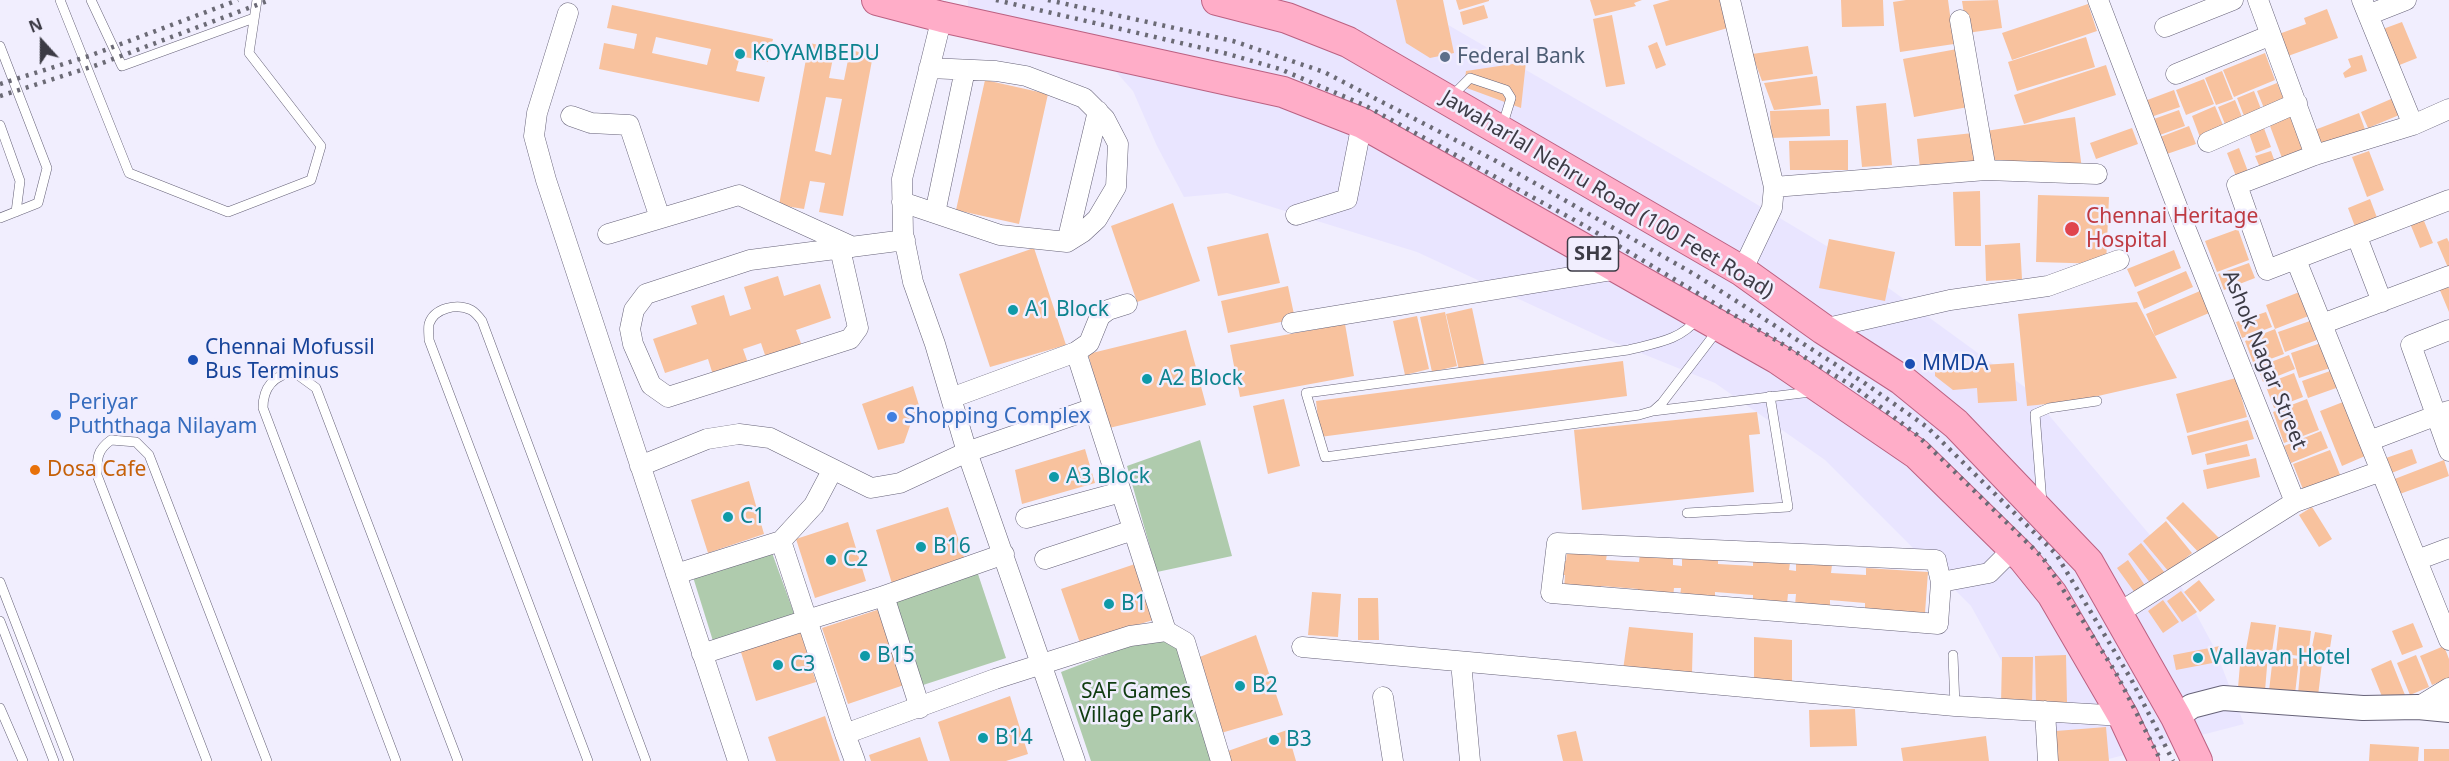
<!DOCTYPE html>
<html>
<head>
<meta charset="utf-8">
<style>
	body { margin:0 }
	#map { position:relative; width:2449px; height:761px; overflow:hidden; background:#f1eefe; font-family:"Noto Sans",sans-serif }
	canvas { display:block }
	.north { position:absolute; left:12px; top:12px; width:60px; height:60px; -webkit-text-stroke:4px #f1eefe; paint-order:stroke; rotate:339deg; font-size:16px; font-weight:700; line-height:24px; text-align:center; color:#3c3b45 }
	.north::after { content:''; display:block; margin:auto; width:21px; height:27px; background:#3c3b45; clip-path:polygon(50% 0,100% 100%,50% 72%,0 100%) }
</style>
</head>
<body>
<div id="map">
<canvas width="2449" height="761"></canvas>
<div class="north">N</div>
</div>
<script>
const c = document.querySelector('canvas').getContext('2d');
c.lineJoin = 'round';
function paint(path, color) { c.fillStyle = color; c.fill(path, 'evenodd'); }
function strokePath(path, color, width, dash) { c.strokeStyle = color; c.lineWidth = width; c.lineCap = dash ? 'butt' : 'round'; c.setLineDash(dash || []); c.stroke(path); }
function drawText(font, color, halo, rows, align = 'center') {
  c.font = font + ' "Noto Sans",sans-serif'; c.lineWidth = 5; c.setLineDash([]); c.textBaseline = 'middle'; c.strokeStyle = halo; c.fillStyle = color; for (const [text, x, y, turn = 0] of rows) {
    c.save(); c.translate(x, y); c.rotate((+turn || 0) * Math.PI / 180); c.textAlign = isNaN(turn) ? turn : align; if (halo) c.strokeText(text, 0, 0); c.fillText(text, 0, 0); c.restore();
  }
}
paint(new Path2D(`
	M968,0H1405L1716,180L1850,260L2026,388L2160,547L2215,649L2244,724L2101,761H2057L1971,606L1825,460L1715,383L1601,337L1417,252L1227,193L1184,197L1157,146L1133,91L1109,64L967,28Z`), '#e9e5ff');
paint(new Path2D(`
	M1200,440L1232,556L1157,572L1127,466Z
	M771,550L795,616L713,641L693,577Z
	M977,571L1006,658L920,686L893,600Z
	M1175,635L1215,761H1091L1061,672L1121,649Z`), '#afcbad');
paint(new Path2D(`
	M1396,0H1443L1454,53L1430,58L1406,43Z
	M1456,0H1489V1L1459,10Z
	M1590,0H1642L1634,3L1636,6L1595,16Z
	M1670,0H1722L1731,27L1666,46L1653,5Z
	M1841,0H1883L1884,26L1842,27Z
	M1906,0H1948L1954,44L1900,52L1893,2Z
	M1998,0L2002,28L1967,33L1962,1Z
	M2088,4L2097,31L2012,60L2002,33Z
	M612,5L773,39L768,62L740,56L736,71L765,77L759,102L599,69L604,43L634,49L637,34L607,28ZM656,37L711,49L707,65L652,53Z
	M1484,5L1488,18L1463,25L1460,12Z
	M2327,9L2338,38L2288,56L2279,34L2306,24L2304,18Z
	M1612,15L1625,84L1606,87L1593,19Z
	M2402,22L2417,58L2397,66L2383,29Z
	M2086,37L2095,67L2017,91L2008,62Z
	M1657,42L1666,65L1656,69L1648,46Z
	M809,43L835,48L829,78L844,80L850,50L873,55L843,216L819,212L825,183L810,181L804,209L779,205ZM826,97L842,99L831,155L815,151Z
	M1808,46L1813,74L1762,81L1752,54Z
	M1957,49L1968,107L1914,117L1903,59Z
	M2265,53L2275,80L2234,97L2223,70Z
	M2362,55L2367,71L2345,78L2343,73L2351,67L2348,59Z
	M1526,62L1521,108L1464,87L1466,71Z
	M2106,65L2116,95L2024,124L2014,95Z
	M2222,71L2233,99L2216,105L2205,78Z
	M1817,76L1821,105L1774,110L1764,83Z
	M2204,79L2214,104L2186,115L2176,90Z
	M985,80L1048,94L1019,224L956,210Z
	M2277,83L2286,104L2266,113L2257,91Z
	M2174,90L2180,107L2148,118L2142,102Z
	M2254,91L2263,114L2246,121L2237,98Z
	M2398,96L2404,113L2368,128L2361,112Z
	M2235,100L2244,122L2227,129L2218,107Z
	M1886,103L1892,165L1862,167L1856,106Z
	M2215,106L2225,130L2201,140L2192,116Z
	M2294,108L2313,155L2285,166L2267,118Z
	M1829,109L1830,136L1771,138L1770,111Z
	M2179,110L2185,126L2157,136L2151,120Z
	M2359,113L2366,132L2320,150L2312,131Z
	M2075,117L2082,169L1992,167L1986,131Z
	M2262,123L2271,147L2256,153L2247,128Z
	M2189,126L2196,144L2161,156L2155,139Z
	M2132,128L2138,144L2096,159L2090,143Z
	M1973,133L1976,163L1920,169L1917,139Z
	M1848,140V170H1790L1789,141Z
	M2239,148L2249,174L2237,179L2227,153Z
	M2271,151L2276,165L2262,172L2255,156Z
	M2369,151L2384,190L2367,197L2352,157Z
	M1980,191L1981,246H1955L1953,192Z
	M2038,195L2109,197L2106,264L2036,262Z
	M2370,199L2379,223L2357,232L2348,208Z
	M1173,203L1200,281L1137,302L1111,226Z
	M2422,216L2433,243L2420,248L2409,221Z
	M2238,229L2249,260L2217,272L2205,241Z
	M1268,233L1280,283L1218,296L1207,247Z
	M2447,238L2449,242V270L2437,242Z
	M1829,239L1895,252L1885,301L1819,288Z
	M2020,243L2022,279L1986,281L1985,245Z
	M1034,248L1066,345L990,367L959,274Z
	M2174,250L2181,268L2135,287L2127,269Z
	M2249,263L2255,278L2224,290L2218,274Z
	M2186,271L2193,287L2144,309L2137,292Z
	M778,276L784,296L820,284L831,318L796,330L802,346L766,358L761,343L743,349L748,363L713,375L708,359L665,373L653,339L697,324L691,306L724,295L730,316L751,309L744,287Z
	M2447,284L2449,289V312L2439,288Z
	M1288,286L1295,319L1228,333L1221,301Z
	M2200,291L2209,313L2155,336L2146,314Z
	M2302,291L2311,315L2275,329L2266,305Z
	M2137,302L2177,378L2076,401L2027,406L2018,314Z
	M1472,308L1484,364L1459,370L1446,314Z
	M1445,312L1457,366L1432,372L1420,317Z
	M2266,312L2272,327L2242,338L2236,322Z
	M1417,316L1429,369L1405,375L1393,321Z
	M2310,321L2317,340L2285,352L2278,332Z
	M1345,324L1354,376L1240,397L1230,345Z
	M2275,329L2284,354L2254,365L2245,341Z
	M1186,330L1206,405L1109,428L1088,354Z
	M2324,342L2333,367L2299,378L2291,353Z
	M2289,355L2295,369L2263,382L2258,367Z
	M1623,361L1627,396L1320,437L1316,401Z
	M2014,363L2017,401L1978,403L1977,388L1953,390L1935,376V368Z
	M2333,370L2339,387L2308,398L2302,381Z
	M2294,373L2303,397L2274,408L2265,384Z
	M2236,378L2247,417L2187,433L2176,394Z
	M913,386L922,415L912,420L904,443L878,450L862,404Z
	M1284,399L1300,466L1268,474L1253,406Z
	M2307,399L2319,430L2284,443L2273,412Z
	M2343,402L2365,456L2342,466L2320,411Z
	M1757,412L1760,434L1749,435L1754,492L1582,510L1574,430Z
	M2248,420L2254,439L2192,455L2187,436Z
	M2321,431L2328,448L2291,463L2284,446Z
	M2247,444L2250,456L2207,465L2205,454Z
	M1085,449L1095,483L1022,504L1015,470Z
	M2412,449L2417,463L2389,474L2383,459Z
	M2330,450L2341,477L2304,492L2293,464Z
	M2256,458L2260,477L2207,489L2203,470Z
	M2444,460L2449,476L2397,495L2392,480Z
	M749,481L764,534L708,553L691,500Z
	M2183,502L2222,541L2204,558L2166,518Z
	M948,507L966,563L893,587L876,530Z
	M2312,507L2332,539L2319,547L2299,515Z
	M2166,521L2192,553L2169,572L2143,541Z
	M848,522L866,581L815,598L796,539Z
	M2141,543L2165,573L2151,584L2128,554Z
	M1567,551L1607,554L1606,560L1639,562L1640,553L1673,555V565L1682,566V556L1718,558V564L1753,566V560L1790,563L1789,570L1796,571V563L1832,565L1831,573L1866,575V568L1928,572L1925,613L1865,609V603L1830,600V607L1795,605L1796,594H1788L1787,604L1753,602V595L1715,592V599L1680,597L1681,588H1674L1673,597L1637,594L1638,589L1601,586V592L1564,590L1565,575H1561L1562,560L1566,561Z
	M2128,560L2148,590L2138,597L2117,568Z
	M1138,563L1156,619L1080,643L1061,589Z
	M2199,580L2215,600L2200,612L2184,592Z
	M2181,591L2197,612L2182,622L2167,601Z
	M1312,592L1341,594L1338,637L1308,635Z
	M1358,598H1378L1379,640H1358Z
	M2163,600L2179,622L2163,633L2148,611Z
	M883,608L907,684L848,704L822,628Z
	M2251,622L2276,625L2272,652L2246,649Z
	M2413,623L2423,647L2402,655L2392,631Z
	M1629,627L1693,633L1692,673L1623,670Z
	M2279,627L2311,631L2308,657L2276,653Z
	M800,630L816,682L756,701L740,649Z
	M2315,632L2332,635L2328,661L2310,657Z
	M1256,635L1283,715L1221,733L1197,658Z
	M1754,637L1792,640V687L1754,683Z
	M2220,646L2223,661L2176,670L2173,655Z
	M2444,646L2449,659V678L2432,685L2420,656Z
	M2241,652L2268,654L2265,691L2238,688Z
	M2066,655L2067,703L2036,704L2035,656Z
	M2416,655L2429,687L2410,695L2397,663Z
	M2273,656L2299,659L2295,694L2269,691Z
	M2002,657H2033L2032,704H2001Z
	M2391,660L2405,695L2385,704L2371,669Z
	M2301,661L2322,663L2318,696L2298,694Z
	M1010,696L1028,754L1006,761H950L938,722Z
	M1855,709L1857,746L1810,747L1809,710Z
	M825,716L840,761H776L768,737Z
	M2106,727L2109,761H2058L2056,731Z
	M1287,730L1296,761H1231L1228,751Z
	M1576,731L1583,761H1563L1557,735Z
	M1986,736L1989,761H1903L1901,748Z
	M920,737L928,761H871L869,755Z
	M2370,744L2419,747L2418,761H2369Z
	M2424,749H2449V761H2424Z`), '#f8c29e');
const service = new Path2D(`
	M60,0L129,173L228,212L311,180L321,146L249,53L257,0
	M91,0L122,66L254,18
	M0,46L47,168L38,203L0,218
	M1452,96L1470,78L1506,90L1511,98L1502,127
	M0,125L20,181L16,212
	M1698,318C1680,341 1655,343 1628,350L1306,393L1325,457L1639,415L1653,411L1662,403L1717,331
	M1653,411L1811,392
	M2042,503L2035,414L2049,408L2097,401
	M1687,513L1788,507L1770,396
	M0,582L69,761
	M0,621L54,761
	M1953,655L1955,706
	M0,708L23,761
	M207,761L97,475C97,458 97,450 111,440L136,442L149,455L267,761
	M396,761L263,408C263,387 274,375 294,372L316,388L458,761
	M588,761L429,340C429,335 428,329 429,324C434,308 457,303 471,310C475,312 479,317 482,321L646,761`);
const minor = new Path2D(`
	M1730,0L1774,187L1772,208L1742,271
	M2098,0L2183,222L2295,502
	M2258,0L2315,155
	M2362,0L2413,125
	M568,13L537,113L534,136L546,180L738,761
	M2368,15L2406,0
	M942,17L902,179L903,233L913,282L935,344L967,452L1075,761
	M1960,20L1986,170
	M2165,27L2233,0
	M2176,74L2271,35
	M2449,109L2413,125L2315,155L2237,185L2267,270L2449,200
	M571,116L591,123L629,125L660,218
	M2208,142L2297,103
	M1774,187L1986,170L2097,174
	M902,202L1000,235L1067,242L1083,232L1097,219L1116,187L1118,144L1105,119L1084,98L1026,76L996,71L929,68
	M935,213L965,70
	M1296,215L1347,199L1362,123
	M608,234L739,195L853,247
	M2357,237L2382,302
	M1067,242L1098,111
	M840,249L858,328L850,339L668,397L651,385L633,344L630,329L634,310L646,294L750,260L905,240
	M2296,260L2449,640
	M1292,323L1619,269
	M2322,324L2449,276
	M1823,329L1950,300L2048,286L2119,260
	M2449,330L2411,345L2449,451
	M1076,352L1094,408
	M951,398L1076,352L1089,343L1100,316L1108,310L1127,304
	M2369,441L2448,411
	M640,466L707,439L739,434L770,438L871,488L900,483L967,452L1094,408L1166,631
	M1026,518L1121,492
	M781,541L814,505L833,469
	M1557,543L1936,560L1941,582L1938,624L1551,593Z
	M1045,559L1133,530
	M2417,560L2449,548
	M676,574L781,541L807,620L702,654
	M1941,582L1989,573L2013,549
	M2117,614L2295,502L2381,471
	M1302,647L1955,706L2123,716
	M1461,662L1470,761
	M1383,697L1393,761
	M2418,707L2449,688
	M920,708L884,596L1004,554
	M2045,711L2048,761
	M845,734L807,620L884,596
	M855,761L845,734L995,679L1130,636L1166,631L1185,642L1221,761`);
const tertiary = new Path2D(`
	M2176,717L2192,706L2223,698L2363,708L2418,707L2449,710`);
const primary = new Path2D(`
	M877,0L942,17L1283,92L1362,123L1778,359L1917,454L2023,558L2052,594L2123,716L2144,761
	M1217,0L1287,18L1348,42L1742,271L1823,329L1902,380L1956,424L2088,562L2176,717L2197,761`);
strokePath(service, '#666278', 10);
strokePath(minor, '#666278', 21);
strokePath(tertiary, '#666278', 26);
strokePath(primary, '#bb6182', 32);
strokePath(service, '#fff', 9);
strokePath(minor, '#fff', 20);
strokePath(tertiary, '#fff', 24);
strokePath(primary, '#ffadc8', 30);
strokePath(new Path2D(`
	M996,0L1228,54L1280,69L1364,105L1587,227L1856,388L1917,435L2043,558L2116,673L2161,761
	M1048,0L1233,41L1324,72L1496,161L1694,274L1863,382L1927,427L2056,554L2131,679L2173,761
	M0,84L89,56L238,0
	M0,96L97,65L270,0`), '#6b6a75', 4.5, [3, 6]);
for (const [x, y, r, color] of [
	[740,54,6,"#0f9aa8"],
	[1445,57,6,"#5c6f8a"],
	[2072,229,8,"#e0444e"],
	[1013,310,6,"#0f9aa8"],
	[193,360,6,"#1a4fb4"],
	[1910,364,6,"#1a4fb4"],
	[1147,379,6,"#0f9aa8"],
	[56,415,6,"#3f7fe0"],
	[892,417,6,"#3f7fe0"],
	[35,470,6,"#e8710a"],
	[1054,477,6,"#0f9aa8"],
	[728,517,6,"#0f9aa8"],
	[921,547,6,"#0f9aa8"],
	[831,560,6,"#0f9aa8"],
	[1109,604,6,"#0f9aa8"],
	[865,656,6,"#0f9aa8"],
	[2198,658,6,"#0f9aa8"],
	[778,665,6,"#0f9aa8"],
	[1240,686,6,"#0f9aa8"],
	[983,738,6,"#0f9aa8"],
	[1274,740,6,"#0f9aa8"]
]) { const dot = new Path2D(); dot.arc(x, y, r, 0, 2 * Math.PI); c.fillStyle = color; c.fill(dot); strokePath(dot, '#f1eefe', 2); }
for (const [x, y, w] of [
	[1593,254,51]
]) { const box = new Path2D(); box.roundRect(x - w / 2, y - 17, w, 34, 4.5); c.fillStyle = '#f1eefe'; c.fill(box); strokePath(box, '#3c3b45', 1.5); }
drawText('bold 20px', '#3c3b45', null, [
	["SH2",1593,254]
]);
drawText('21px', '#0d838f', '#f1eefe', [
	["KOYAMBEDU",752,54],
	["A1 Block",1025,310],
	["A2 Block",1159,379],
	["A3 Block",1066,477],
	["C1",740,517],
	["B16",933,547],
	["C2",843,560],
	["B1",1121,604],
	["B15",877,656],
	["Vallavan Hotel",2210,658],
	["C3",790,665],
	["B2",1252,686],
	["B14",995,738],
	["B3",1286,740]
], 'left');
drawText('21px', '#4e5e75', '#f1eefe', [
	["Federal Bank",1457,57]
], 'left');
drawText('21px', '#3c3b45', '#f1eefe', [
	["Jawaharlal Nehru Road (100 Feet Road)",1607,195,31],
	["Ashok Nagar Street",2264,360,68]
]);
drawText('21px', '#be3a42', '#f1eefe', [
	["Chennai Heritage",2086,217],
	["Hospital",2086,241]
], 'left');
drawText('21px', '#164399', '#f1eefe', [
	["Chennai Mofussil",205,348],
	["Bus Terminus",205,372],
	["MMDA",1922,364]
], 'left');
drawText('21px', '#366cbe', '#f1eefe', [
	["Periyar",68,403],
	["Puththaga Nilayam",68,427],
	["Shopping Complex",904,417]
], 'left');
drawText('21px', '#c56008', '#f1eefe', [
	["Dosa Cafe",47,470]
], 'left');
drawText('21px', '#103c10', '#f1eefe', [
	["SAF Games",1136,692],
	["Village Park",1136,716]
]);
</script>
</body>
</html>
